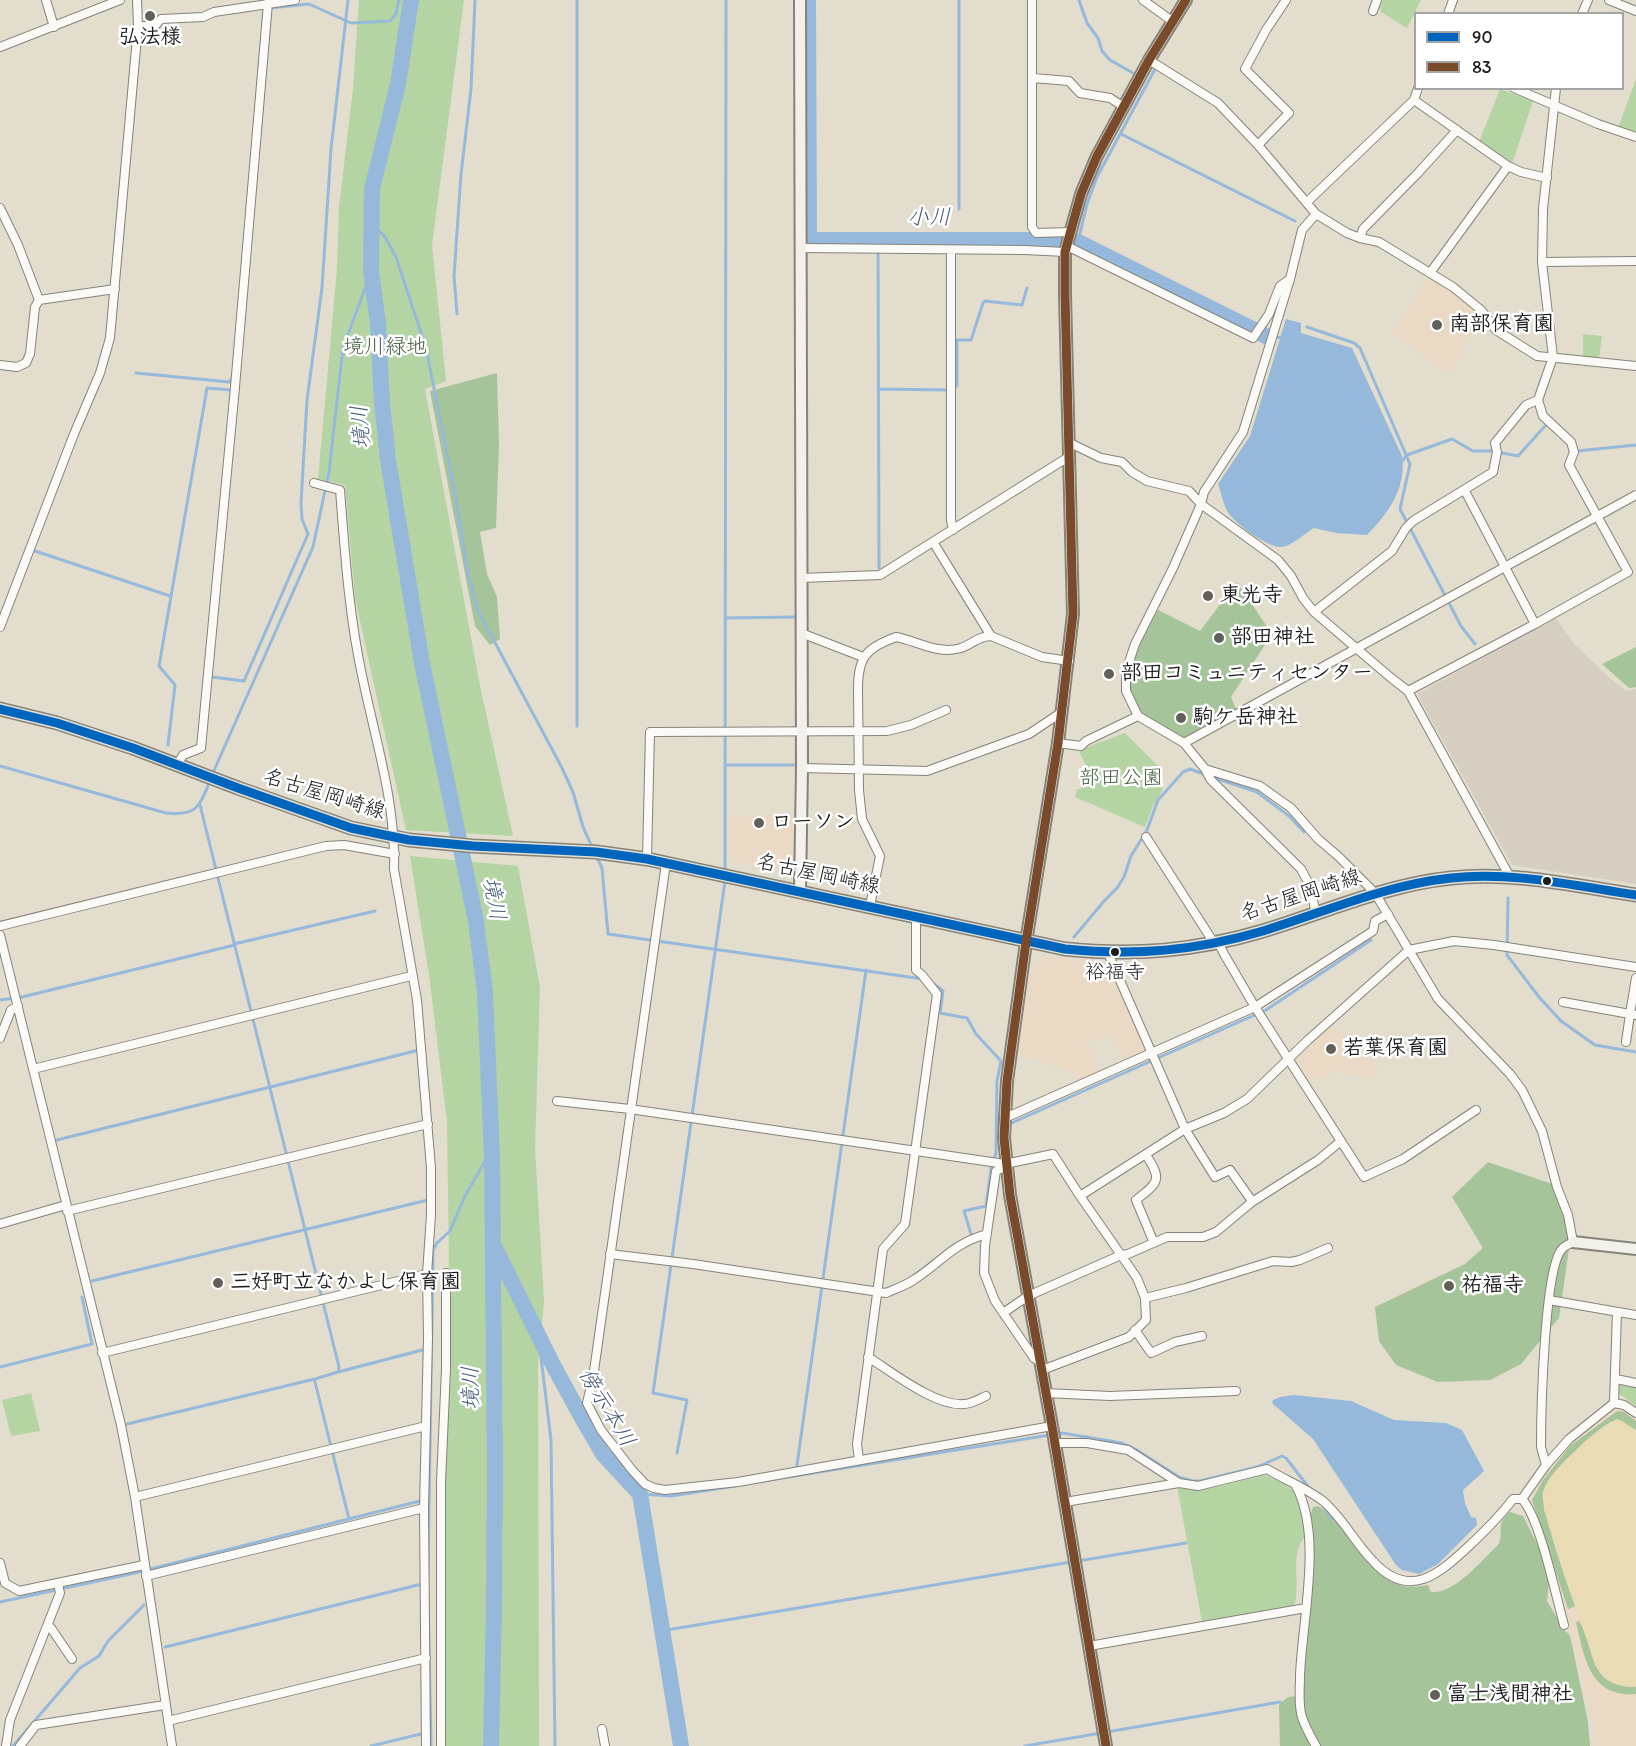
<!DOCTYPE html>
<html>
<head>
<meta charset="utf-8">
<style>
	body { margin:0 }
	#map { position:relative; width:1636px; height:1746px; overflow:hidden; background:#e2ddcc; font-family:Itim,sans-serif }
	canvas { display:block }
	.legend { position:absolute; left:1414px; top:12px; width:210px; height:78px; box-sizing:border-box; background:#fff; border:2px solid #a4a4a4; margin:0; padding:8px 10px; list-style:none; font-size:18px; color:#1c1c1c }
	.legend li { display:flex; align-items:center; gap:12px; height:30px }
	.legend b { width:30px; border:2px solid #a4a4a4 }
</style>
</head>
<body>
<div id="map">
<canvas width="1636" height="1746"></canvas>
<ul class="legend">
<li><b style="height:8px;background:#0065bd"></b>90</li>
<li><b style="height:8px;background:#7a4b2a"></b>83</li>
</ul>
</div>
<script>
const c = document.querySelector('canvas').getContext('2d');
c.lineJoin = 'round';
function paint(path, color) { c.fillStyle = color; c.fill(path, 'evenodd'); }
function strokePath(path, color, width, dash) { c.strokeStyle = color; c.lineWidth = width; c.lineCap = dash ? 'butt' : 'round'; c.setLineDash(dash || []); c.stroke(path); }
function drawText(font, color, halo, rows, align = 'center') {
  c.font = font + ' Itim,"Klee One",sans-serif'; c.lineWidth = 5; c.setLineDash([]); c.textBaseline = 'middle'; c.strokeStyle = halo; c.fillStyle = color; for (const [text, x, y, turn = 0] of rows) {
    c.save(); c.translate(x, y); c.rotate((+turn || 0) * Math.PI / 180); c.textAlign = isNaN(turn) ? turn : align; if (halo) c.strokeText(text, 0, 0); c.fillText(text, 0, 0); c.restore();
  }
}
paint(new Path2D(`
	M1429,275L1479,312L1482,318L1448,374L1392,333Z
	M772,815L794,816L795,863L785,872L730,860L728,817Z
	M1047,957L1110,961L1149,1052L1125,1063L1112,1034L1087,1043L1100,1073L1078,1083L1074,1073L1034,1058L1018,1055L1030,972H1033L1034,966Z
	M1333,1027L1380,1069L1368,1082L1354,1071L1346,1077L1340,1070L1312,1083L1296,1057L1313,1041L1329,1028Z
	M1615,1410H1623L1636,1419V1746H1594L1592,1721L1566,1609L1537,1520L1529,1501L1538,1484L1566,1448Z`), '#ead9c4');
paint(new Path2D(`
	M1556,618L1574,644L1611,679L1626,691L1636,689V884L1512,865L1417,694Z`), '#d7cec2');
paint(new Path2D(`
	M359,0H464L432,245L446,381L425,389L480,686L513,836L406,830L355,598L345,485L318,479L337,269L339,208L353,88Z
	M1383,0H1421L1407,28L1381,12L1380,7Z
	M1636,79V134L1618,128Z
	M1500,89L1533,101L1512,164L1479,142Z
	M1583,334L1602,336L1599,359L1583,357Z
	M1125,733L1163,771L1159,785L1163,789L1153,806L1145,827L1075,797L1077,789H1081L1087,767L1079,752L1087,747Z
	M410,856L518,866L540,987L535,1148L544,1302L538,1366L539,1746H440L439,1512L449,1259L447,1121L429,975Z
	M1620,1385L1636,1387V1406L1618,1393V1387Z
	M31,1393L40,1431L11,1436L2,1400Z
	M1263,1475C1276,1479 1296,1488 1300,1502C1303,1513 1303,1525 1306,1536C1288,1554 1302,1583 1294,1606L1202,1622L1177,1486C1205,1494 1235,1481 1263,1475Z`), '#b4d4a4');
paint(new Path2D(`
	M497,373L499,445L496,528L480,532L487,574L497,597L500,639L490,645L475,626L430,391Z
	M1237,582L1272,634L1231,697L1237,711L1184,738C1171,731 1156,724 1144,715C1110,687 1143,639 1158,610L1200,631Z
	M1636,647V687L1629,688L1602,664Z
	M1488,1162L1552,1184L1561,1204L1570,1242L1559,1318L1521,1364L1490,1380L1438,1382L1396,1365L1379,1341L1375,1307L1465,1264L1483,1248L1452,1197Z
	M1617,1411L1624,1412L1636,1421V1430L1617,1419C1602,1425 1585,1441 1574,1452C1563,1463 1547,1477 1543,1492C1539,1504 1569,1589 1575,1606L1568,1609L1532,1500L1543,1480L1570,1446Z
	M1318,1506C1350,1527 1365,1574 1404,1586C1411,1588 1421,1586 1428,1585L1431,1592C1454,1595 1483,1559 1499,1544C1504,1529 1495,1525 1510,1512L1523,1516L1540,1550L1549,1582L1547,1601L1564,1630L1570,1635L1588,1722L1590,1746H1280L1279,1705C1284,1700 1288,1695 1296,1697L1302,1694L1308,1523L1313,1507Z
	M1579,1621C1598,1652 1586,1686 1636,1687V1694C1590,1698 1584,1657 1576,1622Z`), '#a5c49a');
paint(new Path2D(`
	M1616,1420L1622,1421L1636,1431V1687C1615,1686 1607,1683 1595,1665L1544,1510C1544,1505 1543,1500 1543,1495C1545,1473 1597,1431 1616,1420Z`), '#e9dbb3');
paint(new Path2D(`
	M1286,319L1301,323V333L1352,348L1402,456C1407,487 1388,514 1367,535L1336,533L1314,528C1305,533 1292,546 1282,547C1269,549 1234,523 1227,511C1223,503 1221,492 1218,484L1250,436Z
	M1294,1395L1351,1401L1394,1420L1446,1423L1462,1430L1484,1471L1463,1490L1465,1503L1471,1517L1476,1518L1477,1525L1438,1564L1419,1574L1402,1570L1396,1565L1313,1439L1272,1403L1273,1400L1280,1397Z`), '#96b9db');
strokePath(new Path2D(`
	M959,0V209
	M1079,0L1087,23L1098,38L1102,51L1110,60L1133,73
	M270,8L309,4L351,23L390,21L396,14L399,0
	M1121,134L1295,221
	M371,222L385,237L396,257L426,348L455,494L468,574L477,609L561,766L573,792L583,827L592,847
	M878,240L879,568
	M1078,242L1087,204L1097,177L1155,69
	M457,314L454,276L461,174L471,89L475,0
	M1307,327L1354,343L1360,348L1410,464L1400,509L1461,626L1475,644
	M1266,336L1284,338
	M136,373L229,382L232,378
	M878,389L948,390L957,386V340H971L983,303L985,301L1022,305L1027,288
	M1577,451L1636,445
	M1502,453L1518,456L1545,426
	M1403,460L1407,455L1452,439L1473,451H1492
	M35,551L170,596
	M725,618L796,617
	M212,677L244,681L308,534L302,519L301,503L307,400L322,288L331,149L348,0
	M577,726V0
	M168,745L175,685L159,666L207,388L231,390
	M725,765H794
	M0,766L166,813C197,816 199,807 210,781
	M212,775L313,547L329,472L343,348L371,272
	M1212,777L1257,792L1289,816L1304,832
	M200,805L339,1367L338,1372L315,1379V1382L349,1519
	M596,856L602,868L608,934L923,979
	M725,871L726,0
	M1508,898L1507,955L1539,997L1561,1021L1595,1045L1636,1052
	M1074,937L1105,900L1117,888L1124,877L1131,856L1147,830L1158,800L1183,772L1190,769L1206,775
	M234,944L375,911
	M934,984L943,991L940,1013L967,1018L976,1034L1001,1061L997,1081L996,1153L991,1169L986,1206L964,1211L971,1234
	M0,1000L22,997L235,945
	M1007,1125L1266,1010L1371,940
	M57,1140L419,1050
	M92,1281L428,1200
	M547,1352L543,1353L541,1357L551,1440L555,1746
	M0,1367L92,1344L82,1297
	M338,1372L426,1349
	M127,1424L315,1379
	M677,1453L687,1400L653,1393L725,881
	M796,1472L866,970
	M757,1482L1062,1433L1122,1443L1135,1449L1179,1477L1193,1481H1200L1257,1467L1282,1456L1286,1458L1310,1489
	M640,1494L671,1496L735,1486
	M1323,1506L1333,1519
	M1078,1561L1186,1543
	M428,1576L433,1250L437,1243L450,1231L466,1194L491,1151
	M428,1592L431,1746
	M0,1602L135,1573L424,1500
	M661,1631L1071,1562
	M165,1647L422,1584
	M1107,1732L1280,1702
	M13,1746L80,1668L99,1656L108,1641L144,1605
	M371,1746L425,1733
	M1025,1746L1101,1733`), '#96b9db', 3);
strokePath(new Path2D(`
	M411,0L398,84L372,189L371,272L378,323L382,403L388,460L422,663L476,921L485,992L492,1157L495,1469L494,1610L491,1746
	M808,0L809,240H1058L1078,242L1266,336
	M494,1246L553,1365L582,1418L603,1454L640,1494L681,1746`), '#96b9db', 16);
const street = new Path2D(`
	M46,0L54,27
	M1032,0V227L1036,233L1071,232
	M1143,0L1172,21
	M1609,0L1636,11
	M1373,11L1377,0
	M1448,14L1453,0
	M1582,14L1588,0
	M138,26H155L161,19L203,17L214,12L295,0
	M0,47L120,0
	M1149,60L1218,103L1258,145L1316,214L1347,233L1360,238L1379,242L1453,287L1481,310L1496,330L1537,356L1636,366
	M1033,78L1069,81L1080,93L1110,98L1124,107
	M1514,88L1598,124L1636,137
	M1414,100L1508,166L1521,172L1547,178
	M1258,145L1289,113L1245,69L1266,30L1286,0
	M1307,202L1414,100L1418,88
	M0,208L18,245L39,300L35,307L30,354L26,363L17,367L0,365
	M1316,214L1302,230L1290,279L1243,432L1204,492L1201,504L1173,568L1135,644L1126,671V691L1138,716L1184,743L1205,769L1260,786L1291,808L1318,839L1338,856L1375,893L1438,999L1510,1074L1522,1090L1542,1131L1557,1187L1568,1215L1573,1242C1570,1244 1564,1246 1562,1249C1544,1268 1541,1415 1541,1447L1546,1465
	M1360,238L1363,229L1418,173L1457,130
	M1067,246L1253,338L1269,314L1280,286L1290,279
	M802,248L1025,250L1065,252
	M951,250V520L953,530
	M1542,262L1636,261
	M1430,273L1508,166
	M39,300L115,289
	M1070,443L1101,458L1122,462L1132,472L1147,481L1189,491L1201,504L1278,560L1291,576L1303,598L1314,612L1390,677L1408,691L1510,877
	M314,483L340,490C345,554 349,617 363,680C376,742 396,804 394,869L417,1000L431,1168V1215L427,1274L428,1338L424,1508L426,1746
	M1465,491L1535,624
	M933,542L991,636L1042,657L1069,661
	M801,578L880,575L1070,456
	M1314,612L1392,551L1406,528L1413,521L1493,472L1497,452L1495,443L1526,405L1538,400
	M0,627L74,434L100,373L110,338L138,26L137,0
	M801,633L863,657
	M1408,691L1535,624L1628,572L1569,465L1574,452L1571,442L1543,416L1538,400L1553,357L1542,262L1543,209L1556,88
	M1058,743L1081,746L1086,741L1138,716
	M1184,743L1636,495
	M177,765L183,755L201,748L235,387L268,3
	M802,768L927,771L1029,734L1062,712
	M1205,769L1211,780L1301,869L1309,884L1316,913
	M1146,837L1214,943
	M647,859L650,732L887,731L911,725L946,710
	M666,863L593,1378L587,1403L601,1430L632,1470L645,1484L654,1488L665,1490L738,1482L1052,1426
	M870,906L880,856L862,819L859,790L858,689C858,657 866,648 896,637C917,641 938,655 961,648C972,644 979,636 991,636
	M0,926L326,846L344,845L395,854
	M0,935L121,1425L135,1497L172,1746
	M1218,942L1224,954L1255,1007L1364,1177L1403,1159L1476,1110
	M1108,953L1185,1129L1215,1177L1230,1170L1252,1201
	M1636,978L1630,1014L1636,1015
	M1563,1002L1630,1014L1626,1042
	M0,1038L11,1010L18,1006
	M33,1069L411,976
	M557,1101L630,1109L1005,1164L1053,1154L1080,1196
	M1005,1118L1255,1007L1373,931L1375,921L1388,914
	M1146,1155C1163,1180 1158,1183 1136,1200L1154,1243
	M1006,1166L996,1171L985,1246L984,1273L995,1301L1034,1358L1039,1361
	M67,1211L428,1124
	M0,1224L66,1205
	M610,1254L693,1264L886,1293C895,1289 904,1286 912,1281C940,1264 951,1244 987,1234
	M1145,1298L1186,1288L1273,1261L1291,1262L1300,1260L1328,1248
	M1549,1300L1636,1315
	M1003,1313L1028,1296L1121,1255L1128,1254L1167,1237H1203L1216,1232L1252,1202L1318,1160L1341,1141
	M1135,1330L1151,1353L1175,1342L1202,1336
	M102,1353L427,1274
	M868,1357C892,1372 936,1407 964,1404C971,1404 979,1399 986,1396
	M1042,1370L1129,1337L1146,1320L1145,1298L1137,1278L1080,1196L1185,1129L1224,1113L1247,1099L1308,1040L1409,950L1454,941L1494,945L1636,967
	M1616,1379L1636,1383
	M1045,1393L1110,1396L1236,1391
	M1614,1403L1617,1312
	M1614,1403L1624,1405L1636,1413
	M1055,1443H1087L1128,1450L1179,1483
	M859,1460L857,1444L883,1249L905,1224L937,994L922,975L916,970V917
	M1296,1486C1323,1536 1302,1620 1300,1676C1300,1689 1298,1705 1302,1717C1305,1727 1311,1737 1316,1746
	M135,1497L426,1426
	M1522,1499L1546,1465L1569,1439L1614,1403
	M1065,1502L1179,1483L1198,1486L1267,1469C1285,1480 1306,1488 1323,1501C1343,1518 1355,1543 1373,1561C1409,1601 1439,1574 1469,1546C1485,1531 1500,1516 1513,1499H1522C1540,1518 1556,1597 1564,1625
	M0,1563L5,1583L19,1591L144,1565
	M146,1576L424,1508
	M48,1625L51,1628L72,1659
	M1089,1646L1306,1608
	M168,1721L426,1658
	M602,1729L605,1746
	M6,1746L10,1720L60,1593L58,1584
	M20,1746L36,1725L165,1705
	M441,1746V1482L446,1369V1273`);
const secondary = new Path2D(`
	M800,891L802,768L800,0
	M1573,1242L1636,1249
	M1106,1746L1052,1426L1010,1195L1004,1138L1007,1081L1026,942L1058,743L1073,614L1065,295V252L1081,194L1097,156L1149,60L1186,0`);
const primary = new Path2D(`
	M0,709L57,723L133,748L238,788L351,828L409,840L473,846L596,852L647,859L1065,949C1135,956 1195,951 1263,931C1325,912 1385,885 1451,878C1512,871 1576,886 1636,895`);
strokePath(street, '#85837a', 10);
strokePath(secondary, '#85837a', 14);
strokePath(primary, '#85837a', 15);
strokePath(street, '#fbfaf7', 8);
strokePath(secondary, '#f2f0e9', 10);
strokePath(primary, '#e6e0d3', 12);
strokePath(new Path2D(`
	M0,709L57,723L133,748L238,788L351,828L409,840L473,846L596,852L647,859L1065,949C1135,956 1195,951 1263,931C1325,912 1385,885 1451,878C1512,871 1576,886 1636,895`), '#0065bd', 9);
strokePath(new Path2D(`
	M1106,1746L1052,1426L1010,1195L1004,1138L1007,1081L1026,942L1058,743L1073,614L1065,295V252L1081,194L1097,156L1149,60L1186,0`), '#7a4b2a', 9);
for (const [x, y, r, color] of [
	[150,16,6,"#61605a"],
	[1437,325,6,"#61605a"],
	[1208,596,6,"#61605a"],
	[1219,638,6,"#61605a"],
	[1109,674,6,"#61605a"],
	[1181,718,6,"#61605a"],
	[759,823,6,"#61605a"],
	[1547,881,5,"#1c1c1c"],
	[1115,952,5,"#1c1c1c"],
	[1331,1049,6,"#61605a"],
	[218,1283,6,"#61605a"],
	[1449,1286,6,"#61605a"],
	[1435,1695,6,"#61605a"]
]) { const dot = new Path2D(); dot.arc(x, y, r, 0, 2 * Math.PI); c.fillStyle = color; c.fill(dot); strokePath(dot, '#fff', 2); }
drawText('20px', '#1c1c1c', '#fff', [
	["裕福寺",1115,973]
]);
drawText('bold 21px', '#1c1c1c', '#fff', [
	["弘法様",150,38,"center"],
	["南部保育園",1449,325],
	["東光寺",1220,596],
	["部田神社",1231,638],
	["部田コミュニティセンター",1121,674],
	["駒ケ岳神社",1193,718],
	["ローソン",771,823],
	["若葉保育園",1343,1049],
	["三好町立なかよし保育園",230,1283],
	["祐福寺",1461,1286],
	["富士浅間神社",1447,1695]
], 'left');
drawText('21px', '#4a6345', '#fff', [
	["境川緑地",385,348],
	["部田公園",1121,779]
]);
drawText('21px', '#1c1c1c', '#fff', [
	["名古屋岡崎線",324,795,17],
	["名古屋岡崎線",818,875,12],
	["名古屋岡崎線",1301,896,-18]
]);
drawText('italic 22px', '#445b75', '#fff', [
	["小川",929,218],
	["境川",362,427,-95],
	["境川",493,899,79],
	["境川",472,1388,-91],
	["傍示本川",606,1408,59]
]);
</script>
</body>
</html>
